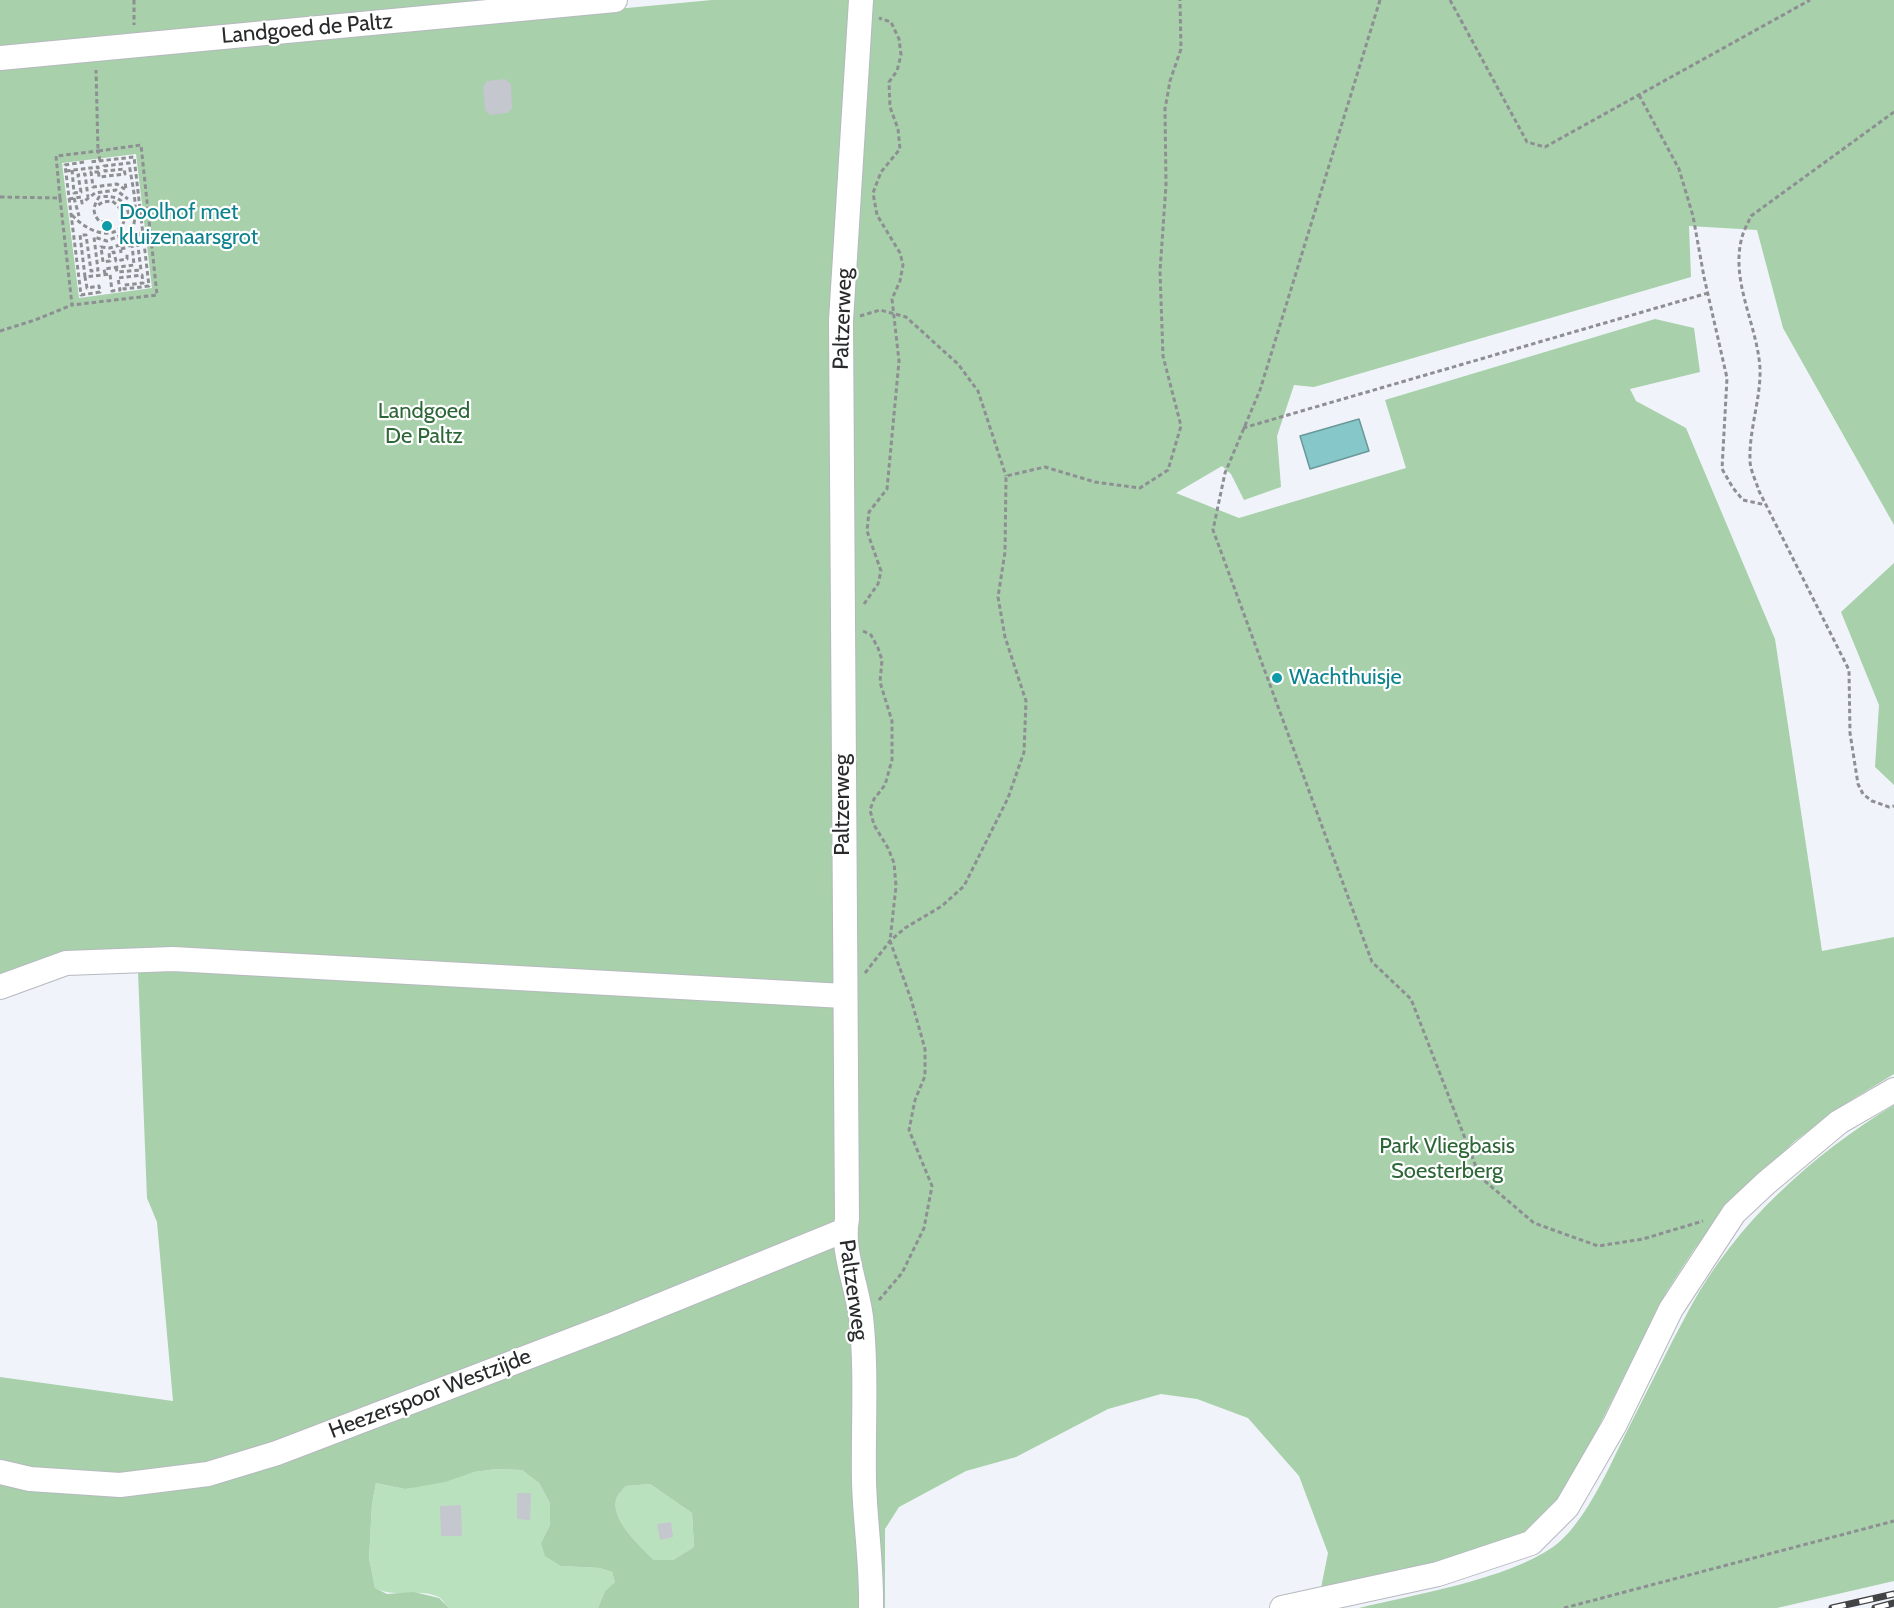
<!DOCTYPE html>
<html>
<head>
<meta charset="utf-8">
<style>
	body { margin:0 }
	canvas { display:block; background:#f0f3f9 }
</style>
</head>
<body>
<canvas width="1894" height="1608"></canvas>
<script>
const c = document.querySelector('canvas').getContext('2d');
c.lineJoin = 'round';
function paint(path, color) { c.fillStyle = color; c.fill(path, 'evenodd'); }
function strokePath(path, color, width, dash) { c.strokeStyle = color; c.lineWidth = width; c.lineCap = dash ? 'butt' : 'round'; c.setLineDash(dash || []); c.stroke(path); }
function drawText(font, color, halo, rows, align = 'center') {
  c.font = font + ' Cabin,sans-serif'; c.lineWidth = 4.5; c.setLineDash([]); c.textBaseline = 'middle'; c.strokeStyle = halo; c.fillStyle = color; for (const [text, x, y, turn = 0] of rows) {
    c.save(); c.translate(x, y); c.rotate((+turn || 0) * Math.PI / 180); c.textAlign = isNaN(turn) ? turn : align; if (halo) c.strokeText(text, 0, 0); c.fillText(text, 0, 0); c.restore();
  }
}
paint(new Path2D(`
	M496,1469L522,1470L539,1483L550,1503V1525L541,1543L562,1566L600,1568L612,1572L615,1582L605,1591L598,1608H449C446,1605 442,1599 439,1597C418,1587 396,1599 375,1588L369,1558L372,1504L376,1483L405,1489L474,1472Z
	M650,1484L692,1513L694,1547L673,1560H654C641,1547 608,1518 617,1497C619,1493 623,1489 626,1486Z`), '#bae1be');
paint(new Path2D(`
	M0,0H539L0,50Z
	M712,0H1894V525L1783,328L1757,230L1689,226L1691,277L1314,387L1294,385L1277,436L1281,487L1244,500L1231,474L1222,466L1176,493L1239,518L1406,468L1385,400L1655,319L1694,328L1700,372L1630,389L1636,401L1686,428L1775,639L1822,951L1894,937V1074L1848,1102L1795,1141L1722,1212L1693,1251L1667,1291L1577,1470L1552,1508L1534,1527L1515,1538L1452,1559L1321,1588L1328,1553L1299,1476L1248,1418L1197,1399L1161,1394L1108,1409L1016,1457L966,1471L899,1507L885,1529V1608H598L605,1591L615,1582L612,1572L600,1568L561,1566L545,1556L541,1543L550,1525V1503L539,1483L522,1470L496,1469L474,1472L445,1482L405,1489L376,1483L372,1504L369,1558L375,1588L387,1594L414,1592L439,1598L449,1608H0V1377L173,1401L157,1222L147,1198L138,971L79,970L0,992V67ZM136,154L152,288L79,298L62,163ZM650,1484L692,1513L694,1547L673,1560H654C641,1547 608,1518 617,1497C619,1493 623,1489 626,1486Z
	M1894,563V785L1875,767L1879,705L1841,612Z
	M1894,1105V1581L1777,1608H1359C1416,1594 1505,1580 1553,1547C1583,1526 1608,1470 1624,1437C1646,1394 1667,1350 1690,1308C1736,1223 1812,1155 1894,1105Z`), '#a7d0ab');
const water = new Path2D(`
	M1359,419L1369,451L1310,469L1300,436Z`);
paint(water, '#86c7c9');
strokePath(water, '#6a989a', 1.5);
paint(new Path2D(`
	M505,79L511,84L512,108L508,113L490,115L485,110L483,87L487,81Z
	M517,1493H531L530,1520L517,1519Z
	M461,1505L462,1536H441L440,1506Z
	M671,1522L673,1537L660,1540L657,1524Z`), '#c4c7cd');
const minor = new Path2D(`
	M861,0L841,321L847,1219C841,1249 857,1286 861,1317C867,1369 863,1428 864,1481C865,1523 872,1565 871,1608
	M0,58L615,0
	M0,987L66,963L173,959L844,996
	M0,1472L30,1479L120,1485L208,1474L277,1453L614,1324L845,1230
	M1282,1608L1438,1574L1531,1543L1567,1507L1615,1424L1671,1309L1734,1213L1766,1183L1839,1122L1894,1090`);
strokePath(minor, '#b6b9bf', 26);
strokePath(new Path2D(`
	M134,0V25
	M1380,0L1260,390L1225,473L1213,530L1372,962L1411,999L1480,1177L1534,1223L1598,1246L1643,1239L1703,1221
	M1450,0L1527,142L1545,147L1810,0
	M1639,95L1679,169L1693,216L1704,277L1727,378L1722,469L1733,488L1743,500L1766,505
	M1894,112L1751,216C1748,223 1744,230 1742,237C1730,281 1757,324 1760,368C1761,399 1749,429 1750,460C1750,470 1756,481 1759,491L1849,670L1850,733L1858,784L1863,794L1872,801L1889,807L1894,806
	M84,162L65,165L81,295L100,292L99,286L87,288L85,277L110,274L112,291L120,290L118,278L142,275L143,283L124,285V289L149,286L134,157L90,162
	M72,170L74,193L81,192L78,175L85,174L88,197
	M66,171L98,167L99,177L125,174L124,169L105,171L104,166L129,163C132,186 144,225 124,240
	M99,172H91L93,187L117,184L126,190L125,181
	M0,197L60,198L56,156L98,151L100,161
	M60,198L72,305L157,295L141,145L98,151L96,70
	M74,198L79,216
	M69,199L81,197L82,203L95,193L116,190L128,199
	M72,215C108,253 143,223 112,201L103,202L98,205
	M106,222L99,221C92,212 93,207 99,197C115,195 126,199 129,216H135
	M120,245L110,248L101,247L103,262L110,261L109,253L114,252L116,261L127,259V254
	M121,249L128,247L142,232
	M116,267L117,272L141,270L137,239
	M105,274L104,269L134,265L132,244
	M85,277L80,235H86L91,271L98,270L94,237L107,241L119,236L121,253
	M860,316L880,310L906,317L958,364L978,391L1006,476
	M0,331L35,320L72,305
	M1243,428L1708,293
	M864,604L878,584L881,571L867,531L869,512L887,489L899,361L892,299L900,281L903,265L900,253L877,215L873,193L881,172L900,149L898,129L890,107L889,82L897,71L901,55L899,39L891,22L879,18
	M863,631L871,635L878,648L882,660L880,682L892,721V760L885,785L874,799L870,810L874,825L888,848L894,863L896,886L890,941L911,999L925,1049V1076L915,1100L909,1130L932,1186L924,1228L902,1273L879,1300
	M865,973L890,941L905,928L942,906L964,886L1008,798L1024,752L1026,701L1005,637L998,597L1005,552L1006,476L1045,467L1095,482L1140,488L1168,470L1181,426L1163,356L1160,271L1166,185L1165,109L1170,81L1181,49L1180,0
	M1564,1608L1894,1521`), '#8d8f93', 3, [4.5, 3]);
strokePath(minor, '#fff', 24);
const rail = new Path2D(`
	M1832,1608L1894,1594
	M1875,1608L1894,1603`);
strokePath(rail, '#414345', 7);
strokePath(rail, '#fff', 4.5, [14]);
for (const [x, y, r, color] of [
	[107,226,6,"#0f9aa8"],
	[1277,678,6,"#0f9aa8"]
]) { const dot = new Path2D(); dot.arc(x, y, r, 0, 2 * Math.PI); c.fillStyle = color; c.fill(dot); strokePath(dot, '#fff', 2); }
drawText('22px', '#28292b', '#fff', [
	["Landgoed de Paltz",307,29,-5],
	["Paltzerweg",843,319,-88],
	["Paltzerweg",843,805,-90],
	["Paltzerweg",853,1290,82],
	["Heezerspoor Westzijde",430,1394,-21]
]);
drawText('22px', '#0d838f', '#fff', [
	["Doolhof met",119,213],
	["kluizenaarsgrot",119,238],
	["Wachthuisje",1289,678]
], 'left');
drawText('22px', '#2d6637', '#fff', [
	["Landgoed",424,412],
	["De Paltz",424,437],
	["Park Vliegbasis",1447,1147],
	["Soesterberg",1447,1172]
]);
</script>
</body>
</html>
